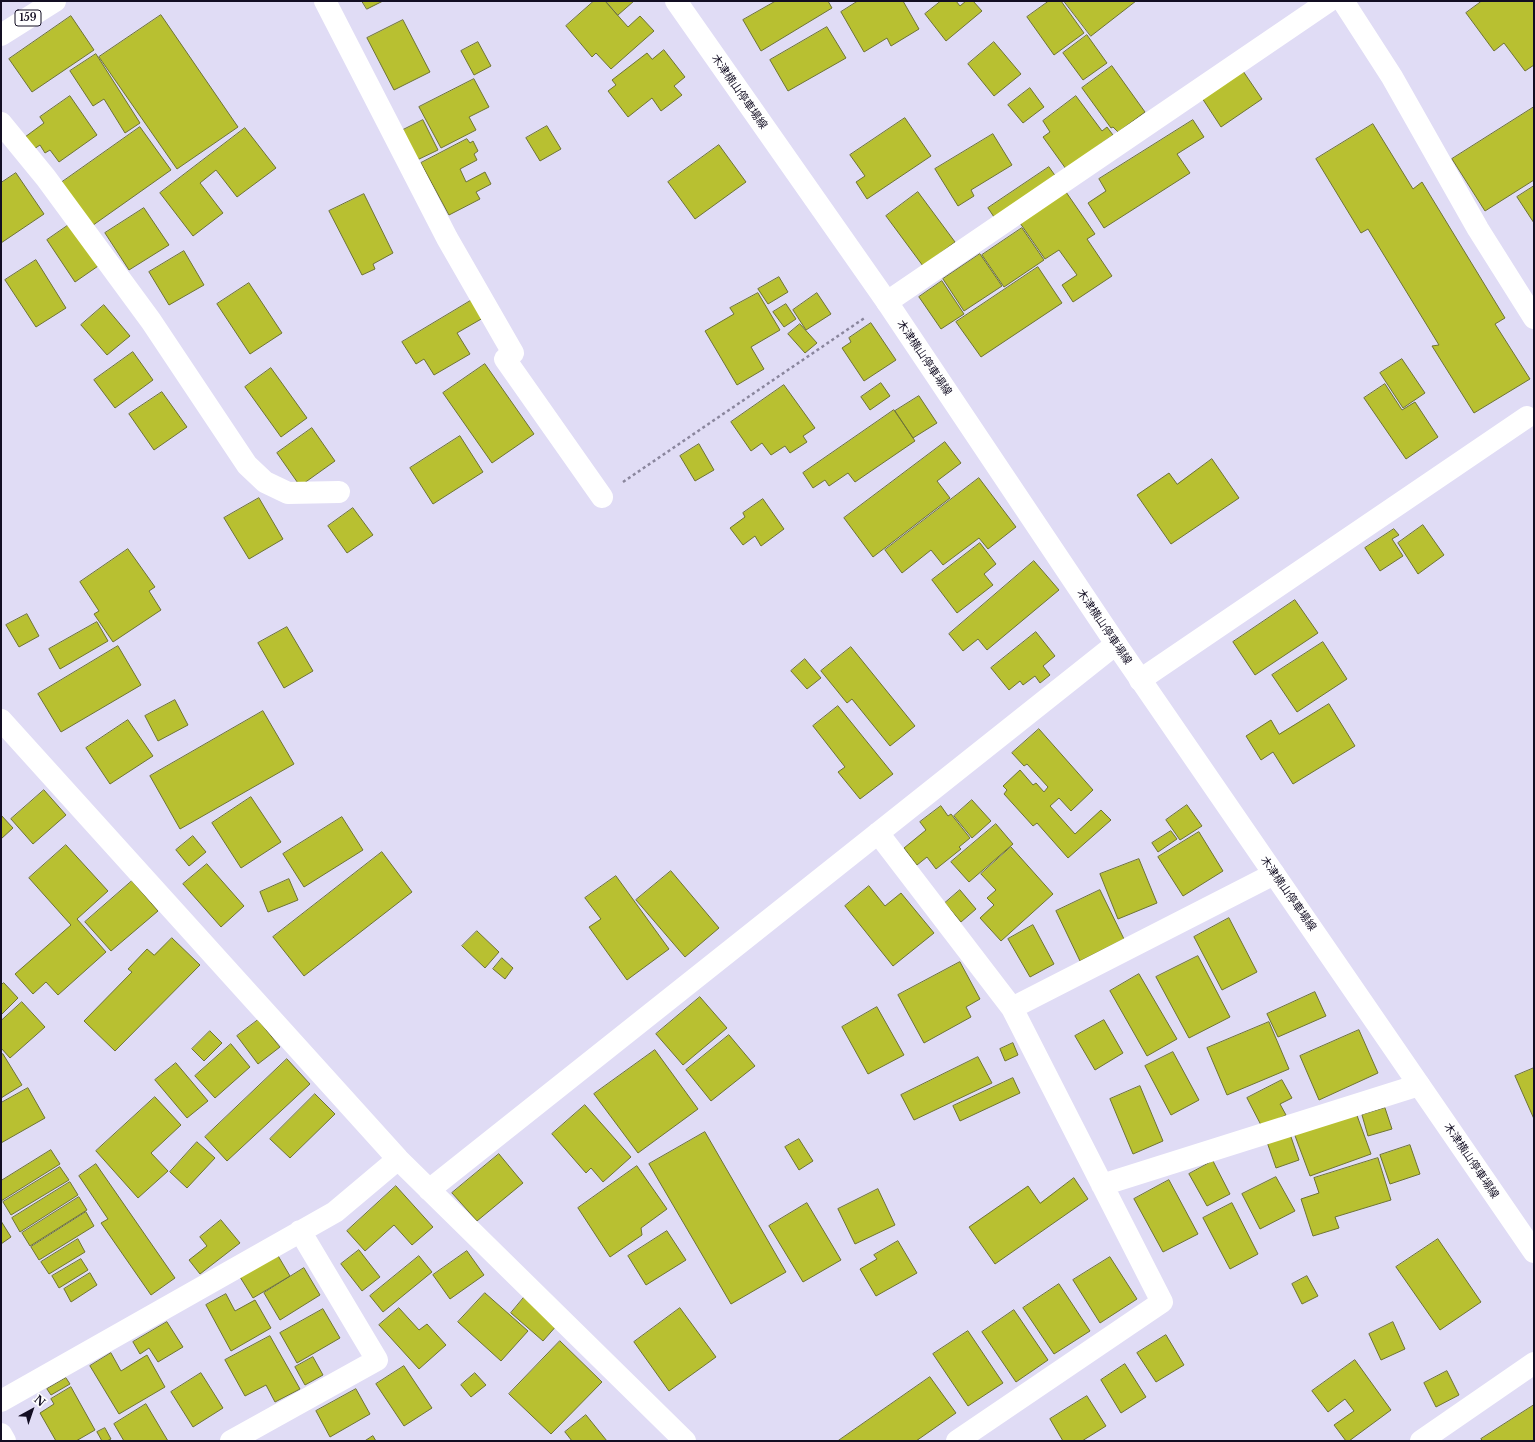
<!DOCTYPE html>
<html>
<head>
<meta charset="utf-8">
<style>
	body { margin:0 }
	#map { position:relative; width:1535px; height:1442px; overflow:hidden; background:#e0dcf5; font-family:"Libre Baskerville",serif }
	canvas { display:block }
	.frame { position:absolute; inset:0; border:2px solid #130e23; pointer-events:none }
	.north { position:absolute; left:12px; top:1390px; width:40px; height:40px; -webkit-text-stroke:3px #fff; paint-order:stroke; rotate:40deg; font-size:11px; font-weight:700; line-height:16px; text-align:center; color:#130e23 }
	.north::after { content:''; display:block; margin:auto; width:14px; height:18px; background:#130e23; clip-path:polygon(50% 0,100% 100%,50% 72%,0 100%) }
</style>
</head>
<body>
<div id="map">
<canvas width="1535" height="1442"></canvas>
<div class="frame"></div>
<div class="north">N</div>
</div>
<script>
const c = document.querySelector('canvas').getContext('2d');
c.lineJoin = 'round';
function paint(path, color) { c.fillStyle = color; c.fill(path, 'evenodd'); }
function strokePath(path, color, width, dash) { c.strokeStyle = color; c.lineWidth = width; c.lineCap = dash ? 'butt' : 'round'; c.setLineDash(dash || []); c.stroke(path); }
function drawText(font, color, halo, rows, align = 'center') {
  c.font = font + ' "Libre Baskerville","Noto Sans JP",serif'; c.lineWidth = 3; c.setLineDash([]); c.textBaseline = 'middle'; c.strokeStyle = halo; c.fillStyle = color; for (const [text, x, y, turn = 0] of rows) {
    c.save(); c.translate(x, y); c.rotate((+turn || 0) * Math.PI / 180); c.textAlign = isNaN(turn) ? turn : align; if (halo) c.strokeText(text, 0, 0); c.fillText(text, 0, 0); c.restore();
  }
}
const building = new Path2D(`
	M362,1H383L367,9Z
	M594,1H605L628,27L640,16L654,31L611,69L596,53L592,57L566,26Z
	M606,1H634L618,15Z
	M776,1H828L832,8L761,51L743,20Z
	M858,1H903L919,29L891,46L887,38L864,52L841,12Z
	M941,1H956L960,6L966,1H973L982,11L946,41L925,14Z
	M1049,1H1061L1084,33L1054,55L1027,17Z
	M1064,1H1136L1091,36Z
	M1482,1H1534V65L1525,71L1504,43L1494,51L1466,13Z
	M161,15L238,127L177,169L99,57Z
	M71,16L94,50L32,92L9,59Z
	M403,20L430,72L394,90L367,38Z
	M827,27L846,58L788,91L770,60Z
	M1087,35L1107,63L1083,80L1063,53Z
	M478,42L491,66L474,75L461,51Z
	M994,42L1021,74L994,96L968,64Z
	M664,50L685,77L674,86L682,95L661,111L652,98L628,117L608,91L616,85L612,80L647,53L652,59Z
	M96,54L140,123L125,133L104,99L93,106L70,71Z
	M1112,66L1145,112L1118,132L1113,127L1111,128L1082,88Z
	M1243,71L1262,99L1221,127L1202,98Z
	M474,79L489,107L469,117L476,130L441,148L419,107Z
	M1030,88L1044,107L1023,123L1008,105Z
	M70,96L97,135L59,162L50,150L45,153L40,145L34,149L25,137L44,123L40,117Z
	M1076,96L1102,131L1107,127L1113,135L1066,169L1043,137L1050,132L1043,121Z
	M1534,107V180L1485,211L1452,159Z
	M905,118L931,156L867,199L856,182L865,176L850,155Z
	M423,120L438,150L415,161L401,131Z
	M1193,120L1204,137L1177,154L1190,173L1104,228L1088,203L1106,191L1099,179Z
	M1373,124L1413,189L1422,182L1505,318L1495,324L1530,379L1474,413L1432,346L1439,345L1368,229L1361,233L1316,159Z
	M547,126L561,149L540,161L526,138Z
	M140,127L171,170L89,228L58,185Z
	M245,128L276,168L237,197L216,170L200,183L223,213L193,236L160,193Z
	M993,134L1012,165L971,190L974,196L958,206L935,169Z
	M467,139L470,143L473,141L478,151L474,154L477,160L460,169L466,182L485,172L491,184L476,192L480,199L449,215L421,163Z
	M719,145L746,182L695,219L668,182Z
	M1049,167L1059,181L998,223L988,208Z
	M16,173L44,214L1,243V183Z
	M1534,186V223L1517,197Z
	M918,192L955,242L923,266L886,216Z
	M1066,192L1095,234L1087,239L1112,276L1073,302L1062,285L1077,275L1059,250L1045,259L1020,223Z
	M364,194L393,253L373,264L375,269L362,275L329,211Z
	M144,208L169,245L129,270L105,233Z
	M73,222L101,264L75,282L47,240Z
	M1022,228L1044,260L1004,287L982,255Z
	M184,251L204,285L169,305L149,272Z
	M980,254L1002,286L964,311L943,279Z
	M36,260L66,308L36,327L5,280Z
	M1038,267L1062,303L981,357L956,322Z
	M779,277L788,292L768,304L758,289Z
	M942,281L964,314L941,329L919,297Z
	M249,283L282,333L250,354L217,304Z
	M758,293L780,330L751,347L764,369L737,385L705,331L734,314L730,308Z
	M817,293L831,314L806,330L793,310Z
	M472,300L483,318L457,333L470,354L434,375L424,359L416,364L402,342Z
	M786,304L796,319L784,327L773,312Z
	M104,305L130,336L107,355L81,325Z
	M871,323L896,360L864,381L842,348L851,342L849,338Z
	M800,324L817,343L805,353L788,334Z
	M133,352L153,380L115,408L94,380Z
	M1402,359L1425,393L1403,408L1380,373Z
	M485,364L534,434L492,463L443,393Z
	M271,368L307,418L281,437L245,387Z
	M881,383L890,396L870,410L861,397Z
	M1385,384L1402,410L1415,402L1438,437L1406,459L1364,398Z
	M784,385L815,428L803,436L807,442L790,453L785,446L771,455L762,443L751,451L731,422Z
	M162,392L187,427L154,450L129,414Z
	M919,396L937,423L913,438L895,411Z
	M894,410L915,441L855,482L848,473L829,486L825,480L813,488L803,473Z
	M312,428L335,461L300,486L277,453Z
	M460,436L483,472L433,504L410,468Z
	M945,442L961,463L937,481L950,498L873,557L844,518Z
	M699,444L714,470L695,481L680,456Z
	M1212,459L1239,498L1171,544L1137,495L1169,473L1177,484Z
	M979,478L1016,527L988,549L979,538L943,565L931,550L902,573L885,550Z
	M259,498L283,539L249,559L224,518Z
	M763,499L784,529L761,546L755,536L743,545L730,528L745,517L743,513Z
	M353,508L373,535L347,553L328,526Z
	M1423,525L1444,555L1418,574L1398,543Z
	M1394,529L1399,535L1392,539L1403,556L1380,571L1365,548Z
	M980,543L996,564L984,574L993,585L957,613L932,580Z
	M128,549L155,587L149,591L161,610L113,642L94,614L99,611L80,582Z
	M1034,561L1059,590L987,650L978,639L963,651L949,634Z
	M1295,600L1318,633L1255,675L1233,642Z
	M27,614L39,636L19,647L6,625Z
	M97,622L108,641L60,669L49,649Z
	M287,627L313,671L284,688L258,643Z
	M1036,632L1055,656L1043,666L1050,675L1040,683L1035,676L1023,685L1020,681L1009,690L991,668Z
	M1323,642L1347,679L1297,712L1272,675Z
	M118,646L141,685L61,732L38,694Z
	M851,647L915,726L890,746L852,699L847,703L821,671Z
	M805,659L821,678L807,689L791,671Z
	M175,700L188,725L158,741L145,716Z
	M1329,704L1355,746L1293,784L1273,752L1261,760L1246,736L1271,720L1279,734Z
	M838,706L893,774L860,799L838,772L845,767L813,726Z
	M263,711L294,764L180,829L150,776Z
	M128,720L153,756L110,784L86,748Z
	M1039,729L1093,790L1071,811L1059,798L1050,806L1075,834L1101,810L1111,820L1068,858L1037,823L1033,826L1004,794L1007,790L1003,786L1020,770L1033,785L1036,783L1044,792L1048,787L1027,764L1024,766L1012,753Z
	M44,790L66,815L33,844L11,819Z
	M251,797L281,842L241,868L212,823Z
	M972,800L991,821L972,838L954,816Z
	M1187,805L1202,826L1180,840L1166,820Z
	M941,806L948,816L951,814L970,838L959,847L961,849L936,869L927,857L917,865L904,848L926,830L920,822Z
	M1,815L13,828L1,839Z
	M342,817L363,850L304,887L283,854Z
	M996,824L1013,844L969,882L951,862Z
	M1171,831L1177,839L1158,852L1152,843Z
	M1199,832L1223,871L1183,896L1158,857Z
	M193,836L206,852L189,866L176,850Z
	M66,845L108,891L77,919L106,952L58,995L46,982L33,994L15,974L71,925L29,878Z
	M1011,847L1053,894L1001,941L980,918L994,905L987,898L996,890L981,874Z
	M382,852L412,892L304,976L273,937Z
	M1139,859L1157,903L1118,919L1100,874Z
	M207,864L244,906L221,927L183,884Z
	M671,871L719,928L685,957L636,900Z
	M616,876L669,949L627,980L589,927L601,919L585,898Z
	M289,879L298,900L268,912L260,892Z
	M132,881L158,911L111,951L85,922Z
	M869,886L885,906L901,893L934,933L893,966L845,906Z
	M960,890L976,909L961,922L945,903Z
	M1100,890L1124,939L1080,961L1056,911Z
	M1229,918L1257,972L1222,990L1194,937Z
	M1033,925L1054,964L1030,977L1008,939Z
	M477,931L499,952L485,968L462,946Z
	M172,938L200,965L115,1051L84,1021L132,972L128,969L147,949L154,955Z
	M1198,956L1230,1017L1189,1038L1156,977Z
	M502,958L513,968L505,979L493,969Z
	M960,962L980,999L966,1007L971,1017L924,1043L898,995Z
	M1139,974L1177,1039L1147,1056L1110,991Z
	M4,983L18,998L1,1015V985Z
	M1315,992L1326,1016L1278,1037L1267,1014Z
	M700,997L727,1028L683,1065L656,1034Z
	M22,1002L45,1027L10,1058L1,1048V1021Z
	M877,1007L904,1055L868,1074L842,1027Z
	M258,1020L280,1047L258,1064L237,1036Z
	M1104,1020L1123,1053L1095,1070L1075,1036Z
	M1269,1022L1289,1069L1227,1095L1207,1048Z
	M1359,1030L1378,1073L1319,1100L1300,1056Z
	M210,1031L222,1043L204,1061L192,1049Z
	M729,1035L755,1066L711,1101L686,1070Z
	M1013,1043L1018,1055L1005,1061L1000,1049Z
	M231,1044L250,1067L215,1098L195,1076Z
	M655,1050L698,1109L638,1153L594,1094Z
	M1173,1052L1199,1100L1171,1115L1145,1066Z
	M3,1054L22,1085L1,1098V1055Z
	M978,1057L992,1083L914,1120L901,1095Z
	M287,1059L310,1084L227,1161L205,1137Z
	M176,1063L208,1101L187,1118L155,1080Z
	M1534,1068V1119L1515,1076Z
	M1013,1078L1020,1093L960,1121L953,1106Z
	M1282,1080L1292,1098L1280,1104L1286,1115L1262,1127L1247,1098Z
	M1140,1086L1163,1141L1133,1154L1110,1099Z
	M28,1088L45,1118L1,1143V1103Z
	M315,1094L335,1114L290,1158L270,1139Z
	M155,1097L181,1125L151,1153L168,1171L138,1198L96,1151Z
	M585,1105L631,1157L603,1182L591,1168L586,1173L552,1134Z
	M1385,1108L1392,1129L1368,1136L1362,1115Z
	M1355,1110L1371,1154L1310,1176L1294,1133Z
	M705,1132L786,1272L731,1304L649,1164Z
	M1290,1134L1299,1160L1276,1168L1267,1142Z
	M799,1139L813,1161L799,1170L785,1147Z
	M197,1142L215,1158L187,1188L170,1172Z
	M1410,1145L1420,1174L1390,1184L1380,1155Z
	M51,1150L60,1164L1,1201V1181Z
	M499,1154L523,1183L477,1221L452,1193Z
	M1378,1158L1391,1200L1335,1217L1339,1228L1313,1236L1301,1199L1319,1193L1314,1178Z
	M1213,1161L1230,1194L1207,1206L1189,1174Z
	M96,1164L175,1278L151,1295L101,1223L108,1219L79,1176Z
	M637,1166L667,1209L641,1228L642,1235L610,1257L578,1208Z
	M60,1167L69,1180L11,1215L3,1202Z
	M1276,1177L1295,1211L1260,1229L1242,1194Z
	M1074,1178L1088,1199L995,1264L969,1227L1028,1186L1040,1203Z
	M1169,1180L1198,1234L1163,1252L1134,1199Z
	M70,1182L78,1195L20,1232L12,1218Z
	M396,1186L433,1227L412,1245L394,1225L365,1251L347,1231Z
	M878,1189L895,1225L855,1244L838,1209Z
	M79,1197L87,1210L30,1246L22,1233Z
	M807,1203L841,1260L803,1282L769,1226Z
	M1232,1203L1258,1254L1230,1269L1203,1218Z
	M86,1212L94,1226L39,1260L31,1247Z
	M221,1220L240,1243L200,1274L189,1260L207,1246L200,1237Z
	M1,1221L11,1237L1,1244Z
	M667,1231L686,1260L646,1285L628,1256Z
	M78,1239L85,1252L49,1274L41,1262Z
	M1438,1239L1481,1302L1440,1330L1396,1267Z
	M898,1241L917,1273L876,1296L860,1269L877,1259L874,1255Z
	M359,1250L380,1277L362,1291L341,1264Z
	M467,1251L484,1275L450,1299L433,1275Z
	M277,1254L290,1276L253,1298L240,1277Z
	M419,1256L432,1272L383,1312L370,1296Z
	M1110,1257L1137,1299L1100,1323L1073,1280Z
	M81,1259L88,1270L59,1288L52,1276Z
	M304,1268L320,1295L280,1320L264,1293Z
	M90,1273L97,1285L71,1302L64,1289Z
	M1307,1276L1318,1296L1302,1304L1292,1284Z
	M1059,1284L1090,1331L1054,1354L1023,1308Z
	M485,1293L528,1331L501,1361L458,1322Z
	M226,1294L235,1311L255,1300L271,1328L231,1351L206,1305Z
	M526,1295L558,1324L543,1341L511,1313Z
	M399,1308L419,1330L427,1324L446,1345L419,1369L379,1325Z
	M680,1308L716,1357L669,1391L634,1342Z
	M323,1309L340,1338L297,1363L280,1333Z
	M1014,1310L1048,1360L1016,1382L982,1332Z
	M167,1322L183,1347L158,1362L149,1348L140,1354L133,1342Z
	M1393,1322L1405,1349L1381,1360L1369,1334Z
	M968,1331L1003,1383L968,1406L933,1354Z
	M1166,1335L1184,1365L1156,1382L1137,1353Z
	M270,1336L300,1389L275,1402L266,1385L245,1396L225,1360Z
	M560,1341L602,1382L551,1434L509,1394Z
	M111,1353L121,1371L147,1355L165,1387L119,1414L90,1366Z
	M313,1357L323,1375L305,1385L295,1367Z
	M1355,1360L1391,1410L1349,1441H1346L1334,1425L1354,1411L1345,1399L1328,1412L1312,1391Z
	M1125,1364L1146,1397L1121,1413L1101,1380Z
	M404,1366L432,1408L404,1426L376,1384Z
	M1447,1371L1459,1395L1436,1407L1424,1383Z
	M201,1373L223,1408L193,1427L171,1392Z
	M475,1373L486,1385L471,1397L461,1385Z
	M930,1377L956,1413L916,1441H838Z
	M66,1378L70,1384L51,1395L47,1389Z
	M71,1387L95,1430L76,1441H56L40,1413L54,1404L51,1399Z
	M356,1389L370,1414L330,1437L316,1411Z
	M1087,1396L1106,1426L1082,1441H1063L1050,1419Z
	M146,1404L168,1441H124L114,1424Z
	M1534,1405V1441H1483L1481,1439Z
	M586,1415L607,1441H572L565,1432Z
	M105,1428L111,1439L107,1441H102L97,1432Z
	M373,1436L376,1441H365Z`);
paint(building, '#b8c031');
strokePath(building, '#6e7334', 1);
strokePath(new Path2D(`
	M623,482L866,317`), '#8a869d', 2.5, [3, 3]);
strokePath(new Path2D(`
	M325,1L447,238L513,353L505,359L602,497
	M1343,1L1392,77L1478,229L1534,318
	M1,123L46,178L151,321L247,465L265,482L288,493L339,492
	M887,302L1329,1
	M1140,680L1527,417
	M1,720L398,1159L685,1441
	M878,833L1012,1008L1162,1302L957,1441
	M1012,1008L1274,874
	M1102,1185L1419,1085
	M429,1190L1116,644
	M1,1401L335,1212L398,1159
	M1,1434L5,1441
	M231,1441L377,1360L300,1231
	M1421,1441L1534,1363`), '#fff', 22);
strokePath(new Path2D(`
	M676,1L887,302L1116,644L1534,1252`), '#fff', 22);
strokePath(new Path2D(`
	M1,35L55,1`), '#fff', 22);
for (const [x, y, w] of [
	[28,18,26]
]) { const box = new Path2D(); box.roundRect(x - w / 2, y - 8, w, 16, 3); c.fillStyle = '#fff'; c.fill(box); strokePath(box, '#130e23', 1); }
drawText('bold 10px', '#130e23', null, [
	["159",28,18]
]);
drawText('11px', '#130e23', '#fff', [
	["木津横山停車場線",739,92,55],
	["木津横山停車場線",924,358,56],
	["木津横山停車場線",1104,627,56],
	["木津横山停車場線",1288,894,55],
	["木津横山停車場線",1471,1161,56]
]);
</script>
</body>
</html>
